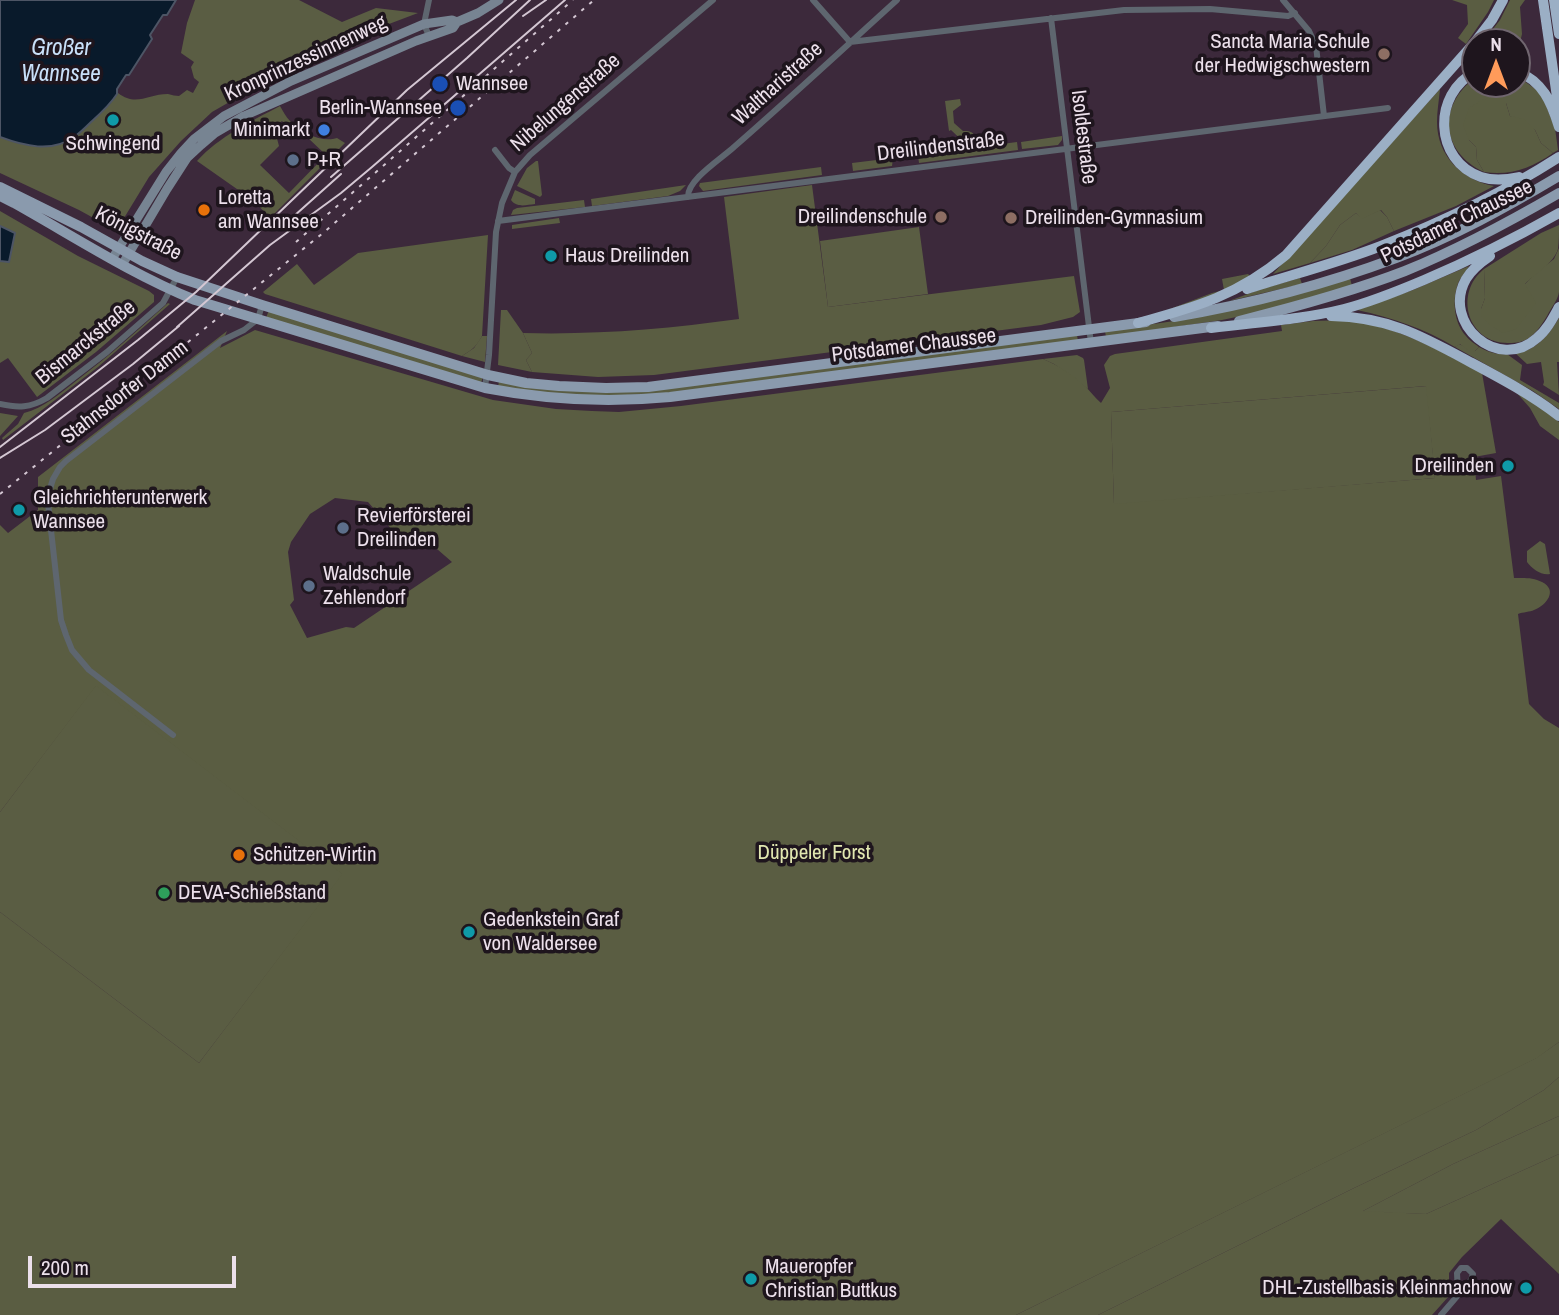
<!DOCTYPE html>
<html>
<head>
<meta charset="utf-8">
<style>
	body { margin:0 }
	#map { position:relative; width:1559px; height:1315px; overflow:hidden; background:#3c293b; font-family:"Archivo Narrow",sans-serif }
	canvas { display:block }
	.north { position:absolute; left:1461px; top:28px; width:70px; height:70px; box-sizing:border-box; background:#1e151d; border:2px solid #70666f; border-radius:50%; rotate:0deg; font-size:19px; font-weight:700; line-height:28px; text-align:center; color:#ece0eb }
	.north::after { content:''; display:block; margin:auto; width:24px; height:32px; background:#ff9b5a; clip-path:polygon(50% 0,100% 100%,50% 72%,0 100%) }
	.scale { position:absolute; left:28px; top:1256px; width:208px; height:32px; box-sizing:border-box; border:4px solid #ece0eb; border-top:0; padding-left:9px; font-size:21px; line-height:24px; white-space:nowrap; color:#ece0eb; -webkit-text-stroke:5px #1e151d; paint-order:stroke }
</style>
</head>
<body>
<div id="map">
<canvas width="1559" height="1315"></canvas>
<div class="north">N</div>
<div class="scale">200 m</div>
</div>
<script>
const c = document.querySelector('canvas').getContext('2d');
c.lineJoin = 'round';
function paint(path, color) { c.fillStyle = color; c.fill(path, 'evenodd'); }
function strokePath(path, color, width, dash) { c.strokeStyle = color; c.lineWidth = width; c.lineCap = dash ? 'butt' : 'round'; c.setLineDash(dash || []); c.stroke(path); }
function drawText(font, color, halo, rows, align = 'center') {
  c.font = font + ' "Archivo Narrow",sans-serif'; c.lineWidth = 7; c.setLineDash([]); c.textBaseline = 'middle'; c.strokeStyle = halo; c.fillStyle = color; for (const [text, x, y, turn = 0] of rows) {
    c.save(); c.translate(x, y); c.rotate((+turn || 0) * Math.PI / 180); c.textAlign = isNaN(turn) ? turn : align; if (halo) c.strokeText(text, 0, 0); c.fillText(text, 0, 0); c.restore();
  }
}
paint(new Path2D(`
	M195,0H299L342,22L376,8L418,13L381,27L379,24L350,36L324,55L259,85L212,112L181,141L149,177L121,223L115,226H108L79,210L0,173V137C24,146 52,153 75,137C81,132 86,126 92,121C102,112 110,104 118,93C136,107 148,94 168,94C172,95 176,96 179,96L187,90L193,93L199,82L194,78L191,67L194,62L181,53L187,23Z
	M1517,76L1541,93L1555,128L1558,150L1553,153L1541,143L1535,130L1510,116L1506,103L1469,140L1476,147L1477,160L1484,172C1441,152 1437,106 1475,78V84H1517Z
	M960,99L961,105L953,111L954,123L963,131C969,131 972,131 975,136L972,143C963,144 958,136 951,130L949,131L945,101Z
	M1062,136V140L1058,145L1022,149L1021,142Z
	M1017,142L1018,150L919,163L918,155Z
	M893,158L892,166L853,171L852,163Z
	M536,161H538L542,195L540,197L517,186L527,168Z
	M821,167L822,175L703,191L699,186L700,183Z
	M686,185L680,191L668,196L592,206L591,199Z
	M515,190L535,199V204C526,205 517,208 511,200Z
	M584,200L585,207L511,215L513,210L517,208Z
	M1380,210L1387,217L1394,231L1352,250L1310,263L1326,246L1340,225L1356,213L1362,218Z
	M0,211L78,256L149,291L154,295V302L96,352L37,397L8,358L0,363V261L9,262L15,234L0,226Z
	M559,218L560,223L512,229V225Z
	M919,227L928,294L828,307L820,241Z
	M1559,248C1559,262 1559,277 1559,292C1558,300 1551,308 1547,316C1542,324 1537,332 1530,337C1524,342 1516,343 1509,343C1468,344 1453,294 1484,269L1485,298L1481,309L1525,284L1536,273L1554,259Z
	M1248,274L1251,277L1225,292L1170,309L1212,293L1224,290L1222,279Z
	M1300,278L1302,284L1229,301L1261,289Z
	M1350,278L1352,286L1265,311L1222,320L1106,337L1105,331L1188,319Z
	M168,303L170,304L98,367L3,440L2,438L18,424L24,413C44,408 59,394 76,381C108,357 138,330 168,303Z
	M269,310L483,377L481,383L266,318Z
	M501,310H507L523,333L532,353L526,360L532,372L498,365Z
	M1559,318V362H1557L1559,395L1543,385L1544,382L1541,362L1527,364L1515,353C1535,352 1549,335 1559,318Z
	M1077,335L1078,341L676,393L580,397L498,387L499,381L574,391Z
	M482,336H487L485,362L462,356L474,348Z
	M1459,344L1475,351L1479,347C1488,352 1497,355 1507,354L1522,365L1520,380L1559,403V409L1533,391L1455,347Z
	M1077,355L1083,358L1084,360L1088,389L1054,364L1043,359Z
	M1427,386L1435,478L1114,505L1111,412Z
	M1516,392L1547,411L1559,422V440L1540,426L1530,408Z
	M0,413L18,416L0,436Z
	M1540,541L1545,544L1550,574C1542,576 1532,569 1527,562V551Z
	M96,685L343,874L199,1063L0,912V812Z
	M1559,1042V1077L1544,1090L1476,1130L1352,1189L1098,1315H1016L1536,1058Z
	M1559,1116V1154L1426,1214L1361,1212L1453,1164Z`), '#5a5d43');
paint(new Path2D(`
	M1452,0H1494L1488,12L1466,44L1458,38L1468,24L1467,5Z
	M1510,0H1525L1520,7L1522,34L1517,54V42H1483L1500,20Z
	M1440,89C1439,100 1437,111 1437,122C1437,156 1462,180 1494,186L1456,206L1394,231L1387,217L1381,210L1362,219L1356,213L1340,225L1326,246L1310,263L1273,274Z
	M1498,96L1506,103L1510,116L1524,119L1535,130L1541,143L1553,153C1532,168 1510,176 1484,172L1477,160L1476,147L1469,140L1463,125L1469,108L1482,100Z
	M280,106C283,111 286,117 290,121C300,133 322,143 337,138L345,143L270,218L254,201L197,161C220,136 250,122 280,106ZM282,121L289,128L307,137L326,155L289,193L260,165L279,146L274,127Z
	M812,185L828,307L1074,276L1080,312L1073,317L1041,325L654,375L598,377L532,372L526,360L532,353L523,333C596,335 666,329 739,319L724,197Z
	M1559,225C1559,233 1559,242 1558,249C1554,263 1535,274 1525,284L1536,303L1516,329L1503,333L1491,326L1481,316V309L1485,298L1484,269L1541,233Z
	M488,235L482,336C476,347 473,349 462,356L265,294L263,292L297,264L314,285L358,253Z
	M1469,266C1466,271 1462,276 1459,281C1452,297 1453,322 1466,336C1469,340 1475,344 1479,347L1475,351L1471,353L1460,344L1455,347C1423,328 1393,318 1357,310L1413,290Z
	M1344,320C1398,326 1436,349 1482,373L1496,453L1474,457L1476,480L1501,476L1514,578C1523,578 1533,577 1542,582C1558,590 1547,605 1534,610C1530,612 1523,612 1518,614L1529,704L1544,719L1559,728V1042L1537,1058L1016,1315H0V912L199,1063L342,874L96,686L0,812V525L8,533L38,510V477L227,331L220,348L255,330L493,400L556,409L592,411L619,412L681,406L1043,359C1058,365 1074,376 1086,387C1091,392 1095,398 1101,403L1110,388L1104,365L1110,356L1115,354L1282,331L1281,325L1313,321ZM1426,386L1435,478L1114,504L1111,412ZM335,498L368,502L400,539L402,537L422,536L452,562L354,628L346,627L307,638L290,605L294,600L288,552L291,542L310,514Z
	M1559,1077V1116L1453,1164L1363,1211L1426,1214L1559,1154V1274L1501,1219L1462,1257L1449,1273V1296L1432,1315H1098L1352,1189L1476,1130L1544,1090Z`), '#5a5d42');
const water = new Path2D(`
	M0,0H176L167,15H163L150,35L152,39L129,75H126L117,89V94C110,105 101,113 91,122C86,127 80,133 74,137C52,153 24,146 0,137Z
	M0,226L15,233L9,262L0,261Z`);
paint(water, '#091a2b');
strokePath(water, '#4d5565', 2);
strokePath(new Path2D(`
	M813,0L850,42L1124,10L1210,9L1288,16L1295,13
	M1283,0L1309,31L1316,46L1324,116
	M1051,18L1091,343
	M429,36L424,24L429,0
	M495,150L509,168L515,172
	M688,197C687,180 721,159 734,147C789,99 843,49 897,0
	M498,221L1388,108
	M485,388L489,355L496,232L502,203L515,172L530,155L713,0
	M0,404C18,408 30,408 47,398L107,352L163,303L177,277
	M173,735L89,670L72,650L66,635L61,620L48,503L49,492L53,479L60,467L66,461L221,341L244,330L258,319L262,305
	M1441,1315L1471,1280L1473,1274L1467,1268H1461L1457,1273L1458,1295`), '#5e666f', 6);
strokePath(new Path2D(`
	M112,259L166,172L181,153L194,139L224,116L291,81L424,24L452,20L457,22
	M122,265L167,189L187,158L201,145L215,133L244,116L416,41L453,28L457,22L478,13L499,0`), '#778492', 9);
strokePath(new Path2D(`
	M0,187L81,227L142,261L177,277L262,305L488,375L526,383L559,386L606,388L648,387L1146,322
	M0,196L14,203C73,236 131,274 195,300L485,388C547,400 607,403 670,397L1218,326
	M1174,317C1250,304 1324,285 1396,258C1453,237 1507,207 1559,176
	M1239,321C1295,307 1351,292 1405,271C1459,249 1509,222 1559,193`), '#8a9aad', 10);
strokePath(new Path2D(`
	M1543,0L1559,111
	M1554,0L1559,34
	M1475,42L1492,20L1503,0
	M1517,71C1543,82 1551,101 1559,127
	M1475,72C1432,94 1434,161 1481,177C1493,181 1506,180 1519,177
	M1490,256C1481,262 1472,269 1466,279C1441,323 1498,373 1537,338C1547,330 1553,318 1559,307
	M1247,289C1291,275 1337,263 1381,246C1442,222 1503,193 1559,157
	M1331,316C1389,317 1422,336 1472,363C1502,379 1532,395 1559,416
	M1138,323C1196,307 1239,295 1286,255L1475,42
	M1211,328C1255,322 1300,320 1344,309C1371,302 1398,291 1424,280C1471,260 1515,238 1559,213`), '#9bafc5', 10);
strokePath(new Path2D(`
	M523,16L546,0
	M331,177L467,58L530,0
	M294,216L341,174
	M0,447L138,340L196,292L407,90L516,0
	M0,458L45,430L133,364L179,326L177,327L270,245L341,193L372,167L565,0`), '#d4c7d3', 2);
strokePath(new Path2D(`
	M296,242L573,0
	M0,494L323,233L594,0`), '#d4c7d3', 2, [3.5, 7]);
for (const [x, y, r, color] of [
	[1384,54,7,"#8d6e63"],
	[440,84,9,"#1a4fb4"],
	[458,108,9,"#1a4fb4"],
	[113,120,7,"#0f9aa8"],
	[324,130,7,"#3f7fe0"],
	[293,160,7,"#5c6f8a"],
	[204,210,7,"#e8710a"],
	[941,217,7,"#8d6e63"],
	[1011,218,7,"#8d6e63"],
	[551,256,7,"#0f9aa8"],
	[1508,466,7,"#0f9aa8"],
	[19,510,7,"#0f9aa8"],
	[343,528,7,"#5c6f8a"],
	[309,586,7,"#5c6f8a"],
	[239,855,7,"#e8710a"],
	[164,893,7,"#2e9e5b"],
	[469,932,7,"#0f9aa8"],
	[751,1279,7,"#0f9aa8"],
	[1526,1288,7,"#0f9aa8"]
]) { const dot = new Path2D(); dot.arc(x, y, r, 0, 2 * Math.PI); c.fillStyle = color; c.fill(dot); strokePath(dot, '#1e151d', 2.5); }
drawText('21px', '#ece0eb', '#1e151d', [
	["Sancta Maria Schule",1370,42,"right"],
	["der Hedwigschwestern",1370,66,"right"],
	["Wannsee",456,84],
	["Berlin-Wannsee",442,108,"right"],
	["Minimarkt",310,130,"right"],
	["Schwingend",113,144,"center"],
	["P+R",307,160],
	["Loretta",218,198],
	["am Wannsee",218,222],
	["Dreilindenschule",927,217,"right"],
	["Dreilinden-Gymnasium",1025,218],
	["Haus Dreilinden",565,256],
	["Dreilinden",1494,466,"right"],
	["Gleichrichterunterwerk",33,498],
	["Wannsee",33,522],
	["Revierförsterei",357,516],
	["Dreilinden",357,540],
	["Waldschule",323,574],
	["Zehlendorf",323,598],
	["Schützen-Wirtin",253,855],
	["DEVA-Schießstand",178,893],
	["Gedenkstein Graf",483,920],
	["von Waldersee",483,944],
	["Maueropfer",765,1267],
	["Christian Buttkus",765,1291],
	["DHL-Zustellbasis Kleinmachnow",1512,1288,"right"]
], 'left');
drawText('21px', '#ece0eb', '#1e151d', [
	["Kronprinzessinnenweg",306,59,-25],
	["Waltharistraße",778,84,-42],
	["Nibelungenstraße",566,103,-41],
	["Isoldestraße",1083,137,83],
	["Dreilindenstraße",941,147,-7],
	["Potsdamer Chaussee",1457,222,-26],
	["Königstraße",138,234,27],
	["Bismarckstraße",86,343,-39],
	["Potsdamer Chaussee",914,346,-7],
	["Stahnsdorfer Damm",125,393,-38]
]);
drawText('21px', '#e1e7b0', '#1e151d', [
	["Düppeler Forst",814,853]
]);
drawText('italic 23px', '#c9e0f9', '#1e151d', [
	["Großer",61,49],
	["Wannsee",61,75]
]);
</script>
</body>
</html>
